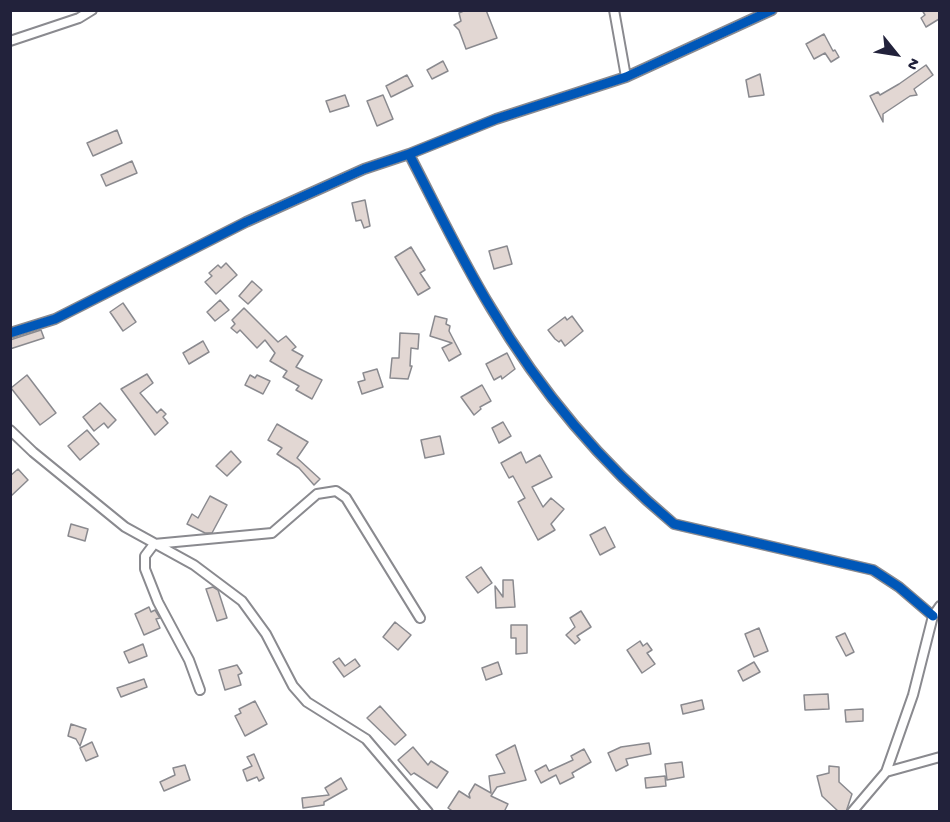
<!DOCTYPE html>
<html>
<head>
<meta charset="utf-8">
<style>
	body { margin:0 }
	#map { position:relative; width:950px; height:822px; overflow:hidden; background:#fff; font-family:"Gochi Hand",sans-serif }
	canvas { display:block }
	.frame { position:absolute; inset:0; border:12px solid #22223b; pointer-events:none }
	.north { position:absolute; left:866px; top:24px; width:60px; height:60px; -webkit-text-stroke:4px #fff; paint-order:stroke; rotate:120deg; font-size:16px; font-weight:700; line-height:24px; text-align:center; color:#22223b }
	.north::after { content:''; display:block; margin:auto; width:21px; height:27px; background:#22223b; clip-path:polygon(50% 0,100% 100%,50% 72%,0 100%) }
</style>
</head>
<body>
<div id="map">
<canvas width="950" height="822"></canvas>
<div class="frame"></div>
<div class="north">N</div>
</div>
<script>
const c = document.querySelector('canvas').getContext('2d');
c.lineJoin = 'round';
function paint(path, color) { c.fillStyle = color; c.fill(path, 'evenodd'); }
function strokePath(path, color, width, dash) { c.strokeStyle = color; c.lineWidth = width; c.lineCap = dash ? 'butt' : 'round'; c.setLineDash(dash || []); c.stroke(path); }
const building = new Path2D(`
	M466,10H486L497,38L466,49L459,30L454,25L461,21L459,13Z
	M922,10H939V19L926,27L921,18L925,15Z
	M824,34L833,51L835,50L839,57L831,62L825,53L814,59L806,44Z
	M443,61L448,71L432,79L427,70Z
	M926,65L933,75L914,89L917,95L910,96L883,114V122L870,96L878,92L880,95L899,84Z
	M760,74L764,95L749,97L746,80Z
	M407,75L413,86L391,97L386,86Z
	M345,95L349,106L330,112L326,101Z
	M383,95L393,119L377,126L367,101Z
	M117,130L122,143L93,156L87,143Z
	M132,161L137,173L106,186L101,175Z
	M365,200L370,226L364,228L361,220L356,221L352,203Z
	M507,246L512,264L494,269L489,251Z
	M411,247L425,270L420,273L430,288L418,295L395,257Z
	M226,263L237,275L216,294L205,282L212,276L209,273L218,265L221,268Z
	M252,281L262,290L248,304L239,296Z
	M220,300L229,310L215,321L207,312Z
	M123,303L136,322L123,331L110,312Z
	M244,308L278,342L286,336L296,347L292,350L303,356L296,367L322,380L312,399L296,390L299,386L283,377L287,371L270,361L275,353L265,340L257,348L240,330L237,333L231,328L235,324L232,320Z
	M435,316L447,319L446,324L450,326L449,331L461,354L449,361L442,348L452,343L430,336Z
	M572,316L583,331L565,346L561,340L559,342L555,339L548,330L565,317L567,320Z
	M41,330L44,338L10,349V340Z
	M400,333L419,334L418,349L411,348L410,366H412L408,379L390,378L392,358H399Z
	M203,341L209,352L189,364L183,353Z
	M507,353L515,369L502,379L501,376L494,380L486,364Z
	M377,369L383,387L362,394L358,382L365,380L363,373Z
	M147,374L153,383L140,393L157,413L161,409L166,414L163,417L168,423L155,435L121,389Z
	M27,375L56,413L40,425L11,388Z
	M250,375L255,378L257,375L270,381L263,394L245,385Z
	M482,385L491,401L480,407L481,409L474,415L461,397Z
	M100,403L116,420L108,428L104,423L94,431L83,417Z
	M503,422L511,436L499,443L492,428Z
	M277,424L308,442L297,458L320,479L314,485L299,468L277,454L282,448L268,440Z
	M87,430L99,444L80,460L68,446Z
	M440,436L444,454L425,458L421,440Z
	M231,451L241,462L227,476L216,466Z
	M521,452L526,463L540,455L552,477L532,487L543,507L551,498L564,509L551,524L555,530L538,540L518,502L525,498L513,476L509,478L501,463Z
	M18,469L28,480L10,497V476Z
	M210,496L227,505L212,533H205L187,524L192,514L198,518Z
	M71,524L88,529L85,541L68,536Z
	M605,527L615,547L600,555L590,535Z
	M481,567L492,583L478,593L466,577Z
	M503,580H513L515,607L496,608L495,586L503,597Z
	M213,587L218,590L227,618L217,621L206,589Z
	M149,607L151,612L155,610L160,618L156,619L160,628L144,635L135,614Z
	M581,611L591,627L577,636L580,640L575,644L566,635L575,627L570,618Z
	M395,622L411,635L398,650L383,637Z
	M511,625H527V653L516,654V638H511Z
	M759,628L768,651L754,657L745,634Z
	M845,633L854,652L846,656L836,637Z
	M640,641L643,646L647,643L652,650L647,653L655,664L642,673L627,650Z
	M143,644L147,656L129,663L124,652Z
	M339,658L345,666L355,659L360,666L344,677L333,662Z
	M498,662L502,674L486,680L482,668Z
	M754,662L760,672L743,681L738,671Z
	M237,665L242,673L238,675L241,685L225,690L219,670Z
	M144,679L147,687L121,697L117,688Z
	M828,694L829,709L805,710L804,695Z
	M702,700L704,709L683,714L681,705Z
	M255,701L267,724L245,736L235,716L241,713L239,709Z
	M380,706L406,735L395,745L367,718Z
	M863,709V721L846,722L845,710Z
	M71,724L86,729L80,746L76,739L68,736Z
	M92,742L98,756L86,761L80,748Z
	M649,743L651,754L626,759L628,765L616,771L608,753L621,747Z
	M515,745L526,780L497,787L491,796L508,804L504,812H454L448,808L459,791L470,798L469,794L475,784L491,793L489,776L505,773L496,755Z
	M413,747L428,765L431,761L448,772L437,788L414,773L411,775L398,760Z
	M584,749L591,762L572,773L574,777L560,784L556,775L541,783L535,771L546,765L549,771L573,760L571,756Z
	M254,754L264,778L259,781L257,777L247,781L243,770L252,766L247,757Z
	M682,762L684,777L667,780L665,764Z
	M185,765L190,780L164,791L160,782L175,775L173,768Z
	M829,766L839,767V782L852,794L846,812H839L822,796L817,776L829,773Z
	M665,776L666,786L646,788L645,778Z
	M341,778L347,789L324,802V805L303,808L302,798L329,795L325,788Z`);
paint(building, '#e2d7d3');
strokePath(building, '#8a8a8f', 1.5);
const minor = new Path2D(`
	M614,10L626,77
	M10,41L79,18L92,10
	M409,154C436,206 461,259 491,308C539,389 602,464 674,524L873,570L899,587L933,616
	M10,333L55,319L246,222L364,169L409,154L496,119L626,77L772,10
	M10,430L33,452L125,527L194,565L242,601L266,634L293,686L307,702L366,739L428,812
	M200,690L189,660L158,602L145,569V556L154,544L272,533L317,494L336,491L346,498L420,618
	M886,772L940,757
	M852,812L886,772L913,695L933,616L940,606`);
strokePath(minor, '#8a8a8f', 12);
strokePath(minor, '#fff', 8);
strokePath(new Path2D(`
	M409,154C436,206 461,259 491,308C539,389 602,464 674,524L873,570L899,587L933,616
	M10,333L55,319L246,222L364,169L409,154L496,119L626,77L772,10`), '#0057b8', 9);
</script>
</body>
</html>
